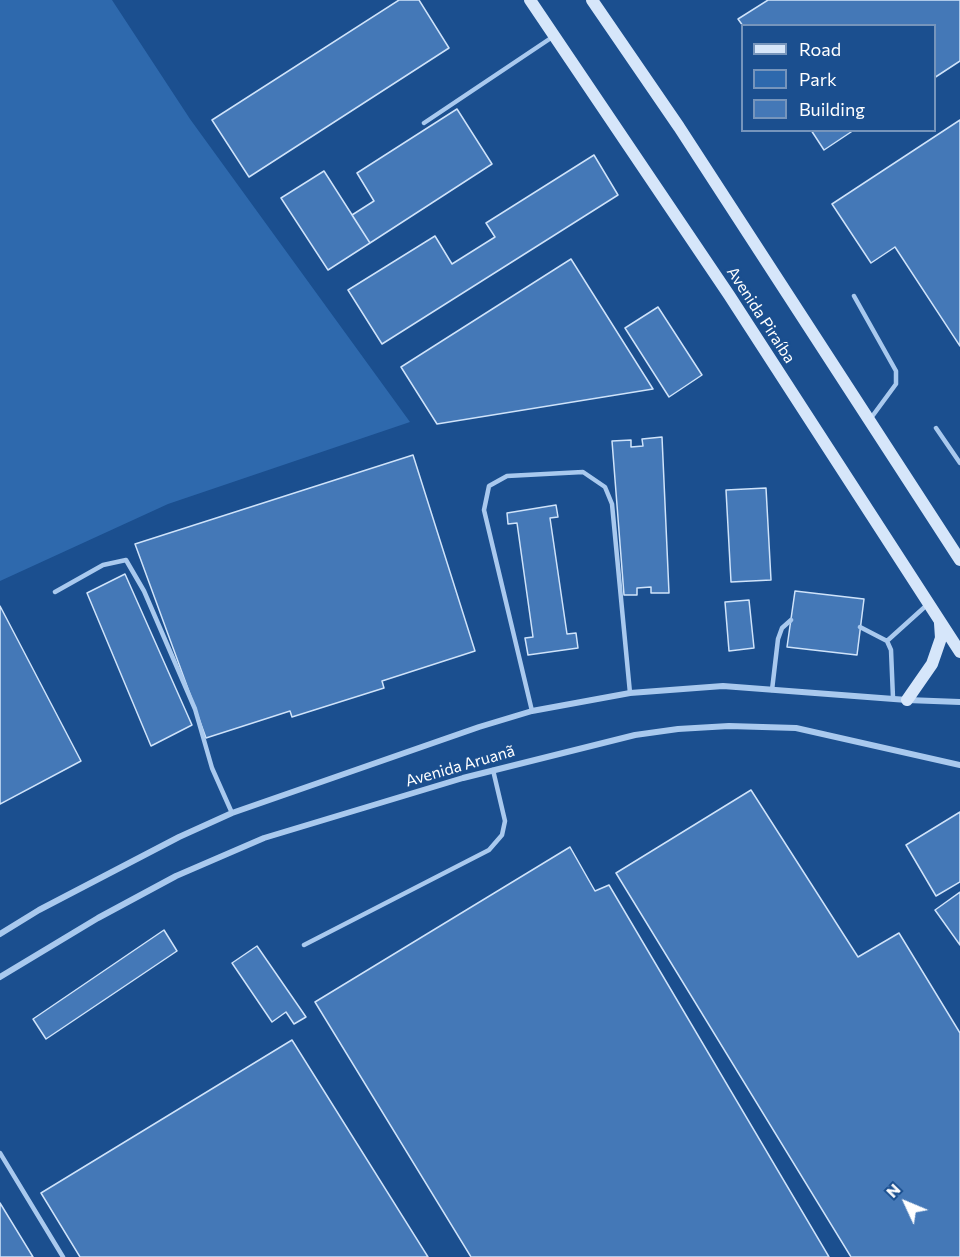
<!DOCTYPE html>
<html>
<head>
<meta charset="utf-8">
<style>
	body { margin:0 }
	#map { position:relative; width:960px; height:1257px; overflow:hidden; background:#1b4f8f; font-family:Commissioner,sans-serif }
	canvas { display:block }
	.legend { position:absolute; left:741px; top:24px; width:195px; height:108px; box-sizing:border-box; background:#1b4f8f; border:2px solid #7695bc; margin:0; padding:8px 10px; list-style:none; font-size:18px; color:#fff }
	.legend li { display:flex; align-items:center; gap:12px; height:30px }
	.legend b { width:30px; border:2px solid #7695bc }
	.north { position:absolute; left:876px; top:1173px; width:60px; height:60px; -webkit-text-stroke:4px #1b4f8f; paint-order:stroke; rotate:314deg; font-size:16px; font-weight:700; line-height:24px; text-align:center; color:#fff }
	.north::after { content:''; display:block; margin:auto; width:21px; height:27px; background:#fff; clip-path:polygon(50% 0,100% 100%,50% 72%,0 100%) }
</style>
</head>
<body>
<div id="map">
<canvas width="960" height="1257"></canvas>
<ul class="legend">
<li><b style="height:8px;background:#d6e6fa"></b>Road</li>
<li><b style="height:16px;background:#2e69ad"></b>Park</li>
<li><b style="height:16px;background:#4478b7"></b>Building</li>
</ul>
<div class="north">N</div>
</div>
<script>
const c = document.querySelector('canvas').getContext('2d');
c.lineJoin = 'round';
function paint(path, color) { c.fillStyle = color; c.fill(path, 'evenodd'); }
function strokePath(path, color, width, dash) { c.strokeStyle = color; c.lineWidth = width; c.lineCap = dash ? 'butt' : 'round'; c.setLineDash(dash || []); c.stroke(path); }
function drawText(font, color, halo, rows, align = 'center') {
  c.font = font + ' Commissioner,sans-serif'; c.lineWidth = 5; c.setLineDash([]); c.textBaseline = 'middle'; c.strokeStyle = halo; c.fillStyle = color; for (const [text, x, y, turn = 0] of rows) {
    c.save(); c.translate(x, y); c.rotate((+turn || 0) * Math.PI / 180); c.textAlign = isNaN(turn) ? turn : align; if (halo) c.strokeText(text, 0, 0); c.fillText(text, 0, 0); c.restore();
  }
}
paint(new Path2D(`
	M0,0H112L190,119L410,422L168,504L0,581Z`), '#2e69ad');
const building = new Path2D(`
	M399,0H419L449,48L249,177L212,120Z
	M768,0H960V61L934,78V26H743L738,19Z
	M457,109L492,164L370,243L352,215L374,201L357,173Z
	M960,120V346L895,247L871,263L832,204Z
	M811,130H854L824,150Z
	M594,155L618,195L382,344L348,290L435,236L452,264L495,237L486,223Z
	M324,171L370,243L328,270L281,198Z
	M571,259L653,389L437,424L401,367Z
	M658,307L702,375L669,397L625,328Z
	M662,437L669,593H651V587L637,588V595H624L612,441L631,440V447L643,446L642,439Z
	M413,455L475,651L382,681L384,688L292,717L290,711L206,738L135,544Z
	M766,488L771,580L731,582L726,490Z
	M556,505L558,517L550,518L567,634L576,633L578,648L528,655L525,638L533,637L517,523L508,524L507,513Z
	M125,574L192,725L151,746L87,593Z
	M795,591L864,599L857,655L787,647Z
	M749,600L754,648L729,651L725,602Z
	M0,606L81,761L0,804Z
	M751,790L858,957L899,933L960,1033V1257H851L616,873Z
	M960,812V882L936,896L906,845Z
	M570,847L595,891L609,885L829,1257H471L315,1002Z
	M960,892V945L935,910Z
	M164,930L177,951L46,1039L33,1019Z
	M257,946L306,1017L294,1024L286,1012L272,1022L232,963Z
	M292,1040L428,1257H80L41,1193Z
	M0,1203L33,1257H0Z`);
paint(building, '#4478b7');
strokePath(building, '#cfe3fa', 1.5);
strokePath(new Path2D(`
	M424,123L554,36
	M854,296L896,371V384L871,418
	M936,428L960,463
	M55,592L103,565L126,560L144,591L195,709L212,768L232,813
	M860,627L887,641L891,650L893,698
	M887,641L928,604
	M772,690L778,639L782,628L791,620
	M532,711L484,510L489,486L507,476L583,472L605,487L612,504L630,693
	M304,945L489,850L502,835L505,821L493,770
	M0,1153L63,1257`), '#a9c9ee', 4.5);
strokePath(new Path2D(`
	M0,934L39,910L179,837L232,813L479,727L532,711L630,693L723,686L907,700L960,702
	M0,977L98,918L176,876L264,838L463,778L635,735L678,729L729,726L796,728L960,765`), '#a9c9ee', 6);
strokePath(new Path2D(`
	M530,0L729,295L960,652
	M592,0L679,127L960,560
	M907,700L932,664L941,638L940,623`), '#d6e6fa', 12);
drawText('16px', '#fff', '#1b4f8f', [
	["Avenida Piraíba",761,315,57],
	["Avenida Aruanã",460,766,-16]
]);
</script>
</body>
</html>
